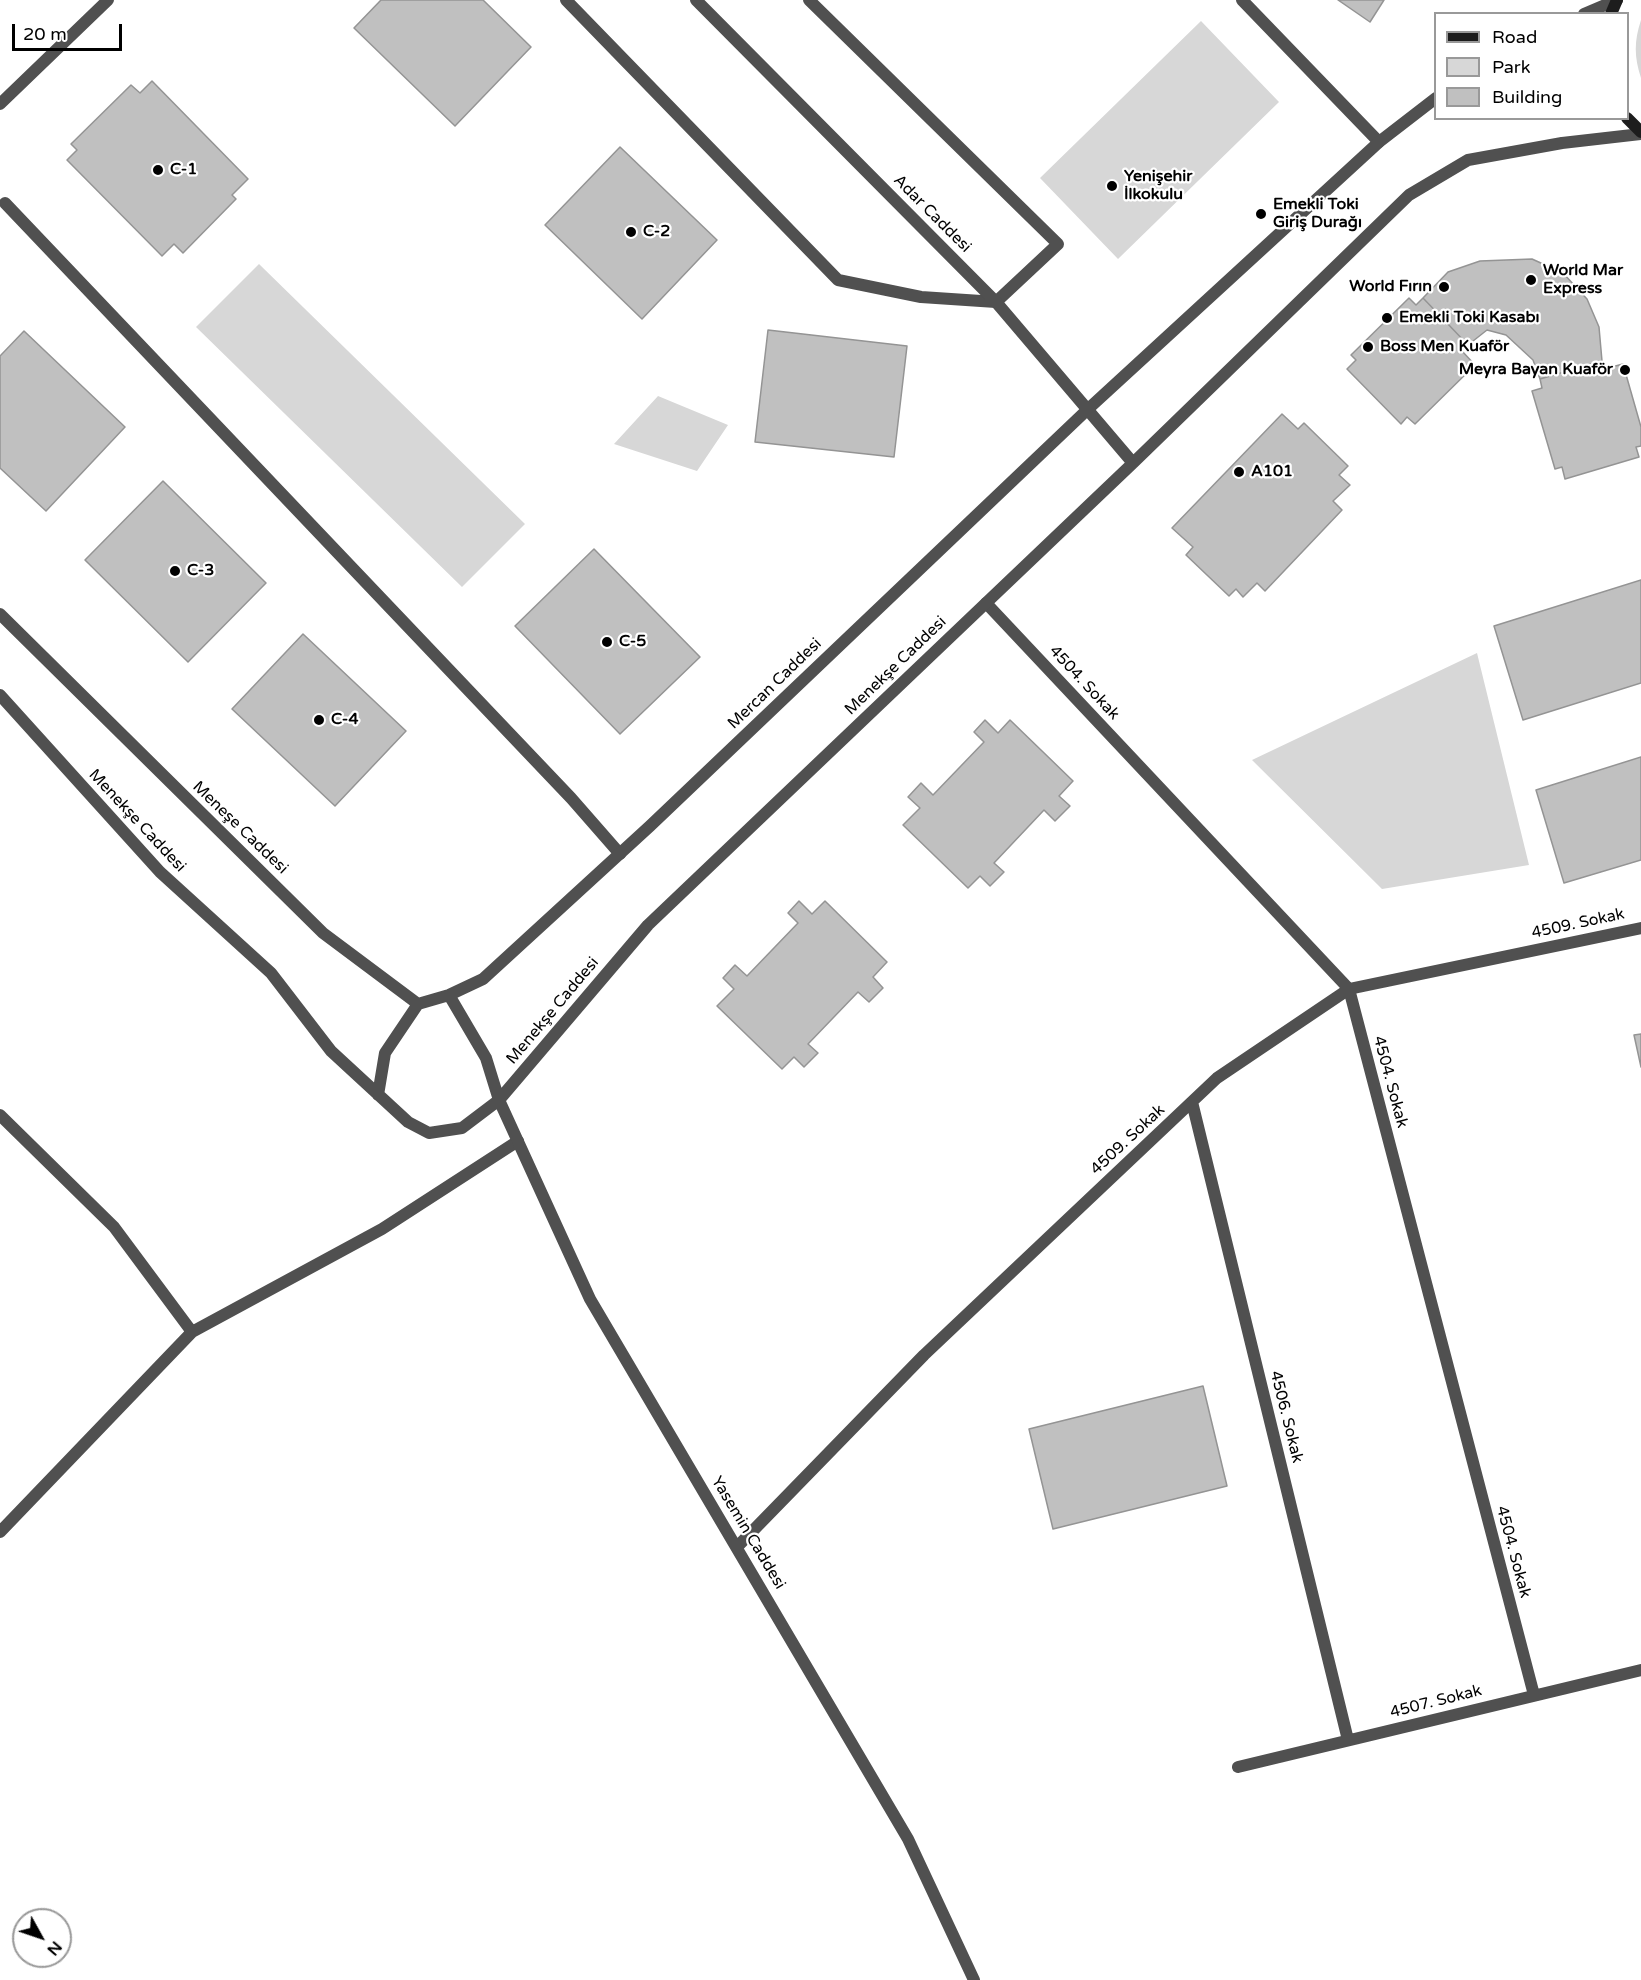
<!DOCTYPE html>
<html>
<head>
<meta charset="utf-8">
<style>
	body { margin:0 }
	#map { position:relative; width:1641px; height:1980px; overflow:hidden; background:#fff; font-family:"Varela Round",sans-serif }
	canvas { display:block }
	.legend { position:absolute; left:1434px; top:12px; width:195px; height:108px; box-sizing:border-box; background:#fff; border:2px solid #999; margin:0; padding:8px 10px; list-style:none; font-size:18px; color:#000 }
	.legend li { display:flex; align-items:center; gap:12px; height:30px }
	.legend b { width:30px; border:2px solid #999 }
	.north { position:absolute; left:12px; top:1908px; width:60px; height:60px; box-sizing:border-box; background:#fff; border:2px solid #999; border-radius:50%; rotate:130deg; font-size:16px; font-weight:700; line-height:24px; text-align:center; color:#000 }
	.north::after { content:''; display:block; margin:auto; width:21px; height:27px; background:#000; clip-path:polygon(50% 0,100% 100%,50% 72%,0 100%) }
	.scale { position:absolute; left:12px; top:24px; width:110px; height:27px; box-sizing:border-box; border:3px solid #000; border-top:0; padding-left:8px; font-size:18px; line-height:21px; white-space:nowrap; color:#000; -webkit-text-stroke:4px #fff; paint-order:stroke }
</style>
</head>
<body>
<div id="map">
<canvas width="1641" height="1980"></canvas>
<ul class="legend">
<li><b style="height:8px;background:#1d1d1d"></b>Road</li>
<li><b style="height:16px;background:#d7d7d7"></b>Park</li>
<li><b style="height:16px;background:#c0c0c0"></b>Building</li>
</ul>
<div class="north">N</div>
<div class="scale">20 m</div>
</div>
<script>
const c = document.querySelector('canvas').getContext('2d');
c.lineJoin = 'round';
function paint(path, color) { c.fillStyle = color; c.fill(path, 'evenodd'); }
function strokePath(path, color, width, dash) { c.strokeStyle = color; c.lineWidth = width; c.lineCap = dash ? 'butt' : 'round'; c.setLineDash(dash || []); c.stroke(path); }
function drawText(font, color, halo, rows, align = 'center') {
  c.font = font + ' "Varela Round",sans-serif'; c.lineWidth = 4.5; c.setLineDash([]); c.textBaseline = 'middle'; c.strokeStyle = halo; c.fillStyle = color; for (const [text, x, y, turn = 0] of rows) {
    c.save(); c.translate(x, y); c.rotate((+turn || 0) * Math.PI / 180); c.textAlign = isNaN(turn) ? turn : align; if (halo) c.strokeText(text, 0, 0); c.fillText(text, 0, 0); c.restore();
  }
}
paint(new Path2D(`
	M1641,20V78C1634,57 1634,41 1641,20Z
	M1201,21L1279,102L1118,259L1040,178Z
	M259,264L525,524L462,587L196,327Z
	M658,396L728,425L697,471L614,444Z
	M1477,653L1529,865L1382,889L1252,760Z`), '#d7d7d7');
const building = new Path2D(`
	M381,0H483L531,47L455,126L354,28Z
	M1338,0H1384L1370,22Z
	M152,81L248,179L232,195L236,199L183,253L174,244L162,256L67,160L77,150L71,144L131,85L140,93Z
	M620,147L717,240L642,319L545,225Z
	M1532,259L1563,273L1587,299L1599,327L1602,361L1540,379L1533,360L1506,335L1487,330L1468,345L1423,298L1448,272L1480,261Z
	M1409,298L1416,305L1423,298L1468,345L1462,351L1475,365L1415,424L1407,417L1401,424L1347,369L1356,360L1351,355Z
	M768,330L907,346L894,457L755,442Z
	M24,331L125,427L46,511L0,468V356Z
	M1602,361L1604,369L1623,364L1641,427V446L1636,447L1639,457L1565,479L1562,467L1555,469L1532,391L1542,388L1540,379Z
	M1282,414L1298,429L1304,423L1348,466L1339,475L1350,485L1333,501L1342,510L1265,591L1257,583L1243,597L1236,589L1229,596L1186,555L1193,547L1172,528Z
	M163,481L266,583L188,662L85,560Z
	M594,549L700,657L620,734L515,626Z
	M1641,580V683L1523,720L1494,626Z
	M303,634L406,731L335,806L232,709Z
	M985,720L998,733L1010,720L1073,781L1059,796L1070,806L1055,821L1044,810L994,863L1004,872L990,886L980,876L968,888L903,825L920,808L908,797L921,783L933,795L984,742L974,732Z
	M1641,757V860L1564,883L1536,790Z
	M799,901L812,914L825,901L887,962L873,977L883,988L869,1002L858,992L808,1044L818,1053L804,1067L794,1057L782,1069L717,1006L734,989L723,978L735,965L747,976L798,923L788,913Z
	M1641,1034V1067L1634,1035Z
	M1203,1386L1227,1486L1053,1529L1029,1429Z`);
paint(building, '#c0c0c0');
strokePath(building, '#949494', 1.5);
strokePath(new Path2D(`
	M566,0L838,280L921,297L996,302L1058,244L809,0
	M5,203L571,798L620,854`), '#505050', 12);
strokePath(new Path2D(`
	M1242,0L1379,142
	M986,603L1349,989L1534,1695
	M1192,1102L1348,1740
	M0,1115L114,1227L192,1332
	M0,1532L192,1332L382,1229L518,1141
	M737,1547L924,1355L1217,1078L1349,989L1641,928
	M1238,1767L1641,1670`), '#505050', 12);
strokePath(new Path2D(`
	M696,0L996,302L1133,463
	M1584,14L1617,0
	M0,104L108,0
	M0,614L323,933L418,1004L449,995L483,979L650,826L1087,410L1379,142L1436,98
	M0,695L160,872L271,973L331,1051L408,1122L429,1133L462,1128L499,1100L648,925L1133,463L1409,195L1468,160L1562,143L1641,134
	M449,995L486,1058L499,1100L590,1299L908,1839L974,1980
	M378,1095L385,1053L418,1004`), '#505050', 12);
strokePath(new Path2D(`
	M1611,14L1617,0
	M1627,118L1641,132`), '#1d1d1d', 12);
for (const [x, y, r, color] of [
	[158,170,6,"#000"],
	[1112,186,6,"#000"],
	[1261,214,6,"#000"],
	[631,232,6,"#000"],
	[1531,280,6,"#000"],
	[1444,287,6,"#000"],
	[1387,318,6,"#000"],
	[1368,347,6,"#000"],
	[1625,370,6,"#000"],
	[1239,472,6,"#000"],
	[175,571,6,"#000"],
	[607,642,6,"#000"],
	[319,720,6,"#000"]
]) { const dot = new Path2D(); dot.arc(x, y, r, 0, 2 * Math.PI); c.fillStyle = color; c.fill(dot); strokePath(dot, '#fff', 2); }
drawText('bold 16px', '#000', '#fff', [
	["C-1",170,170],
	["Yenişehir",1124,177],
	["İlkokulu",1124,195],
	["Emekli Toki",1273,205],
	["Giriş Durağı",1273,223],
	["C-2",643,232],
	["World Mar",1543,271],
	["Express",1543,289],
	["World Fırın",1432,287,"right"],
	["Emekli Toki Kasabı",1399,318],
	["Boss Men Kuaför",1380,347],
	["Meyra Bayan Kuaför",1613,370,"right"],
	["A101",1251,472],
	["C-3",187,571],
	["C-5",619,642],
	["C-4",331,720]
], 'left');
drawText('16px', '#000', '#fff', [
	["Adar Caddesi",932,214,45],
	["Menekşe Caddesi",896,666,-44],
	["4504. Sokak",1084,683,47],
	["Mercan Caddesi",775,684,-44],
	["Menekşe Caddesi",137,821,47],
	["Meneşe Caddesi",240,828,44],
	["4509. Sokak",1578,924,-12],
	["Menekşe Caddesi",553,1011,-50],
	["4504. Sokak",1390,1082,75],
	["4509. Sokak",1128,1140,-43],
	["4506. Sokak",1286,1417,76],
	["Yasemin Caddesi",748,1533,59],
	["4504. Sokak",1513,1552,75],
	["4507. Sokak",1436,1702,-14]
]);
</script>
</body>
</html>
